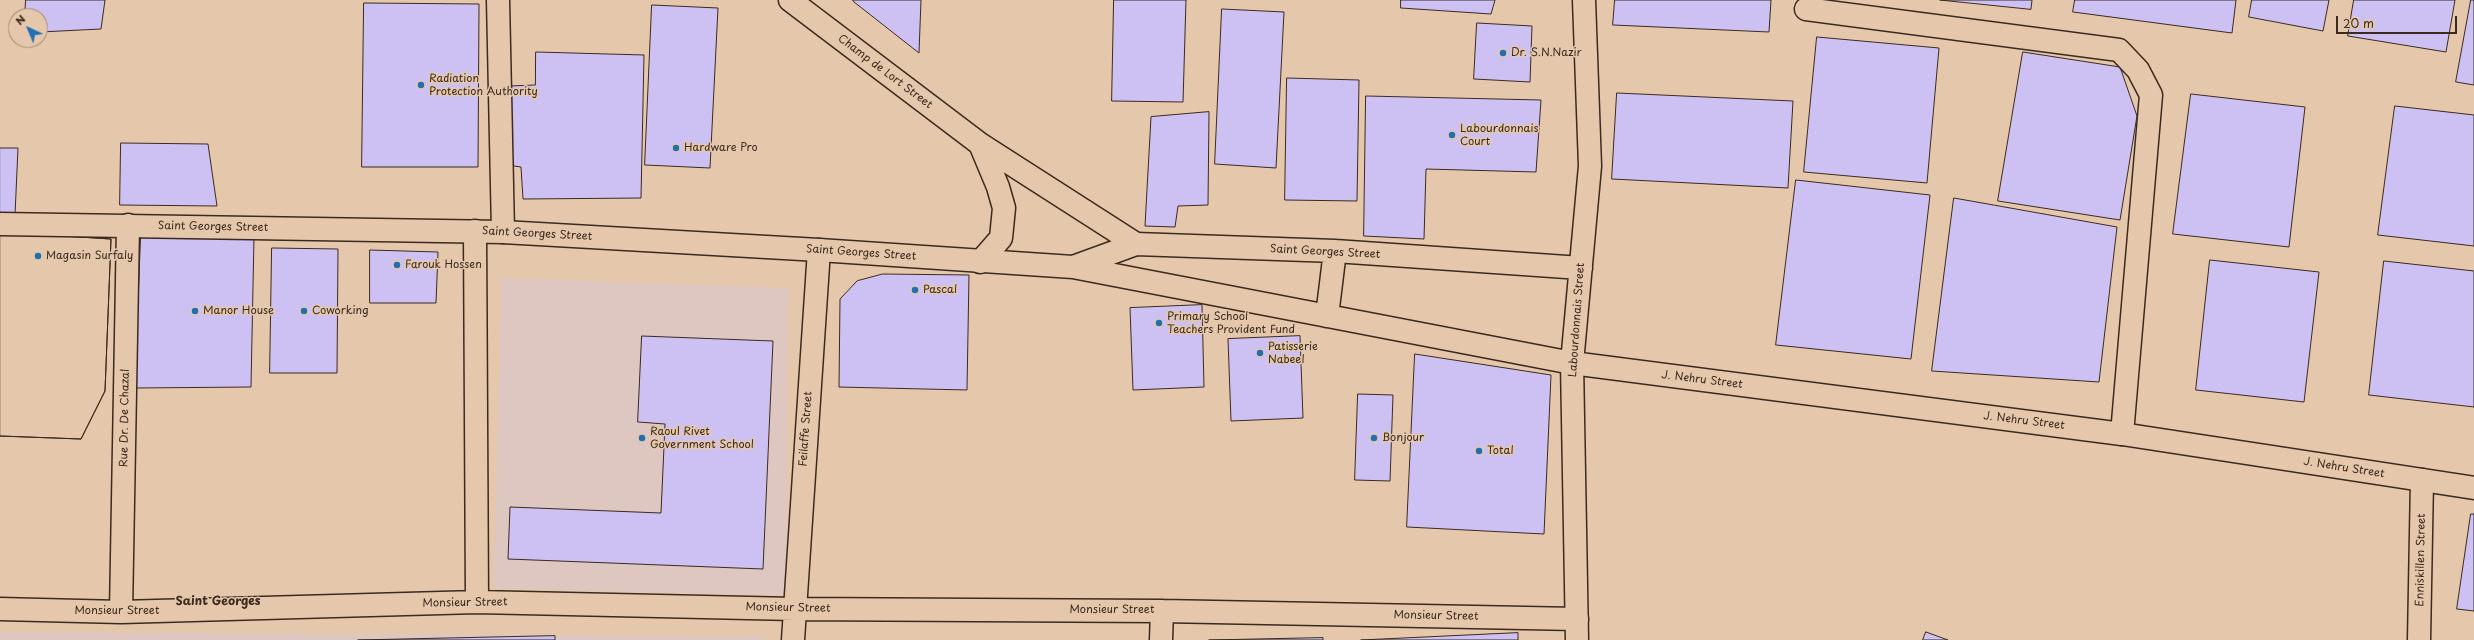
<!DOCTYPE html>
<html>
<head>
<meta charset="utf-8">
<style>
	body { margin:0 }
	#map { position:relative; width:2474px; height:640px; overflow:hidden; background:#e5c8ac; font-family:"Playpen Sans",sans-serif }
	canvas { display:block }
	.north { position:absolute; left:8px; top:8px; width:40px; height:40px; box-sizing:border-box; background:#e5c8ac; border:1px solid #a18973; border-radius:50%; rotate:316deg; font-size:11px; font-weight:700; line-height:16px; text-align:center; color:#3b2a1e }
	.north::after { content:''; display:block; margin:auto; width:14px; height:18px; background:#1f6fb2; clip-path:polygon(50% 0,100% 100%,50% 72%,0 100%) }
	.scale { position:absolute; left:2336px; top:16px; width:121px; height:18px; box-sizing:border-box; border:2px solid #3b2a1e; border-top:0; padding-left:5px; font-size:12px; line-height:14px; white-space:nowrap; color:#3b2a1e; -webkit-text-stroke:3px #e5c8ac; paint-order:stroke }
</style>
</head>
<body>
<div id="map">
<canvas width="2474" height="640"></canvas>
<div class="north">N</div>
<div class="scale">20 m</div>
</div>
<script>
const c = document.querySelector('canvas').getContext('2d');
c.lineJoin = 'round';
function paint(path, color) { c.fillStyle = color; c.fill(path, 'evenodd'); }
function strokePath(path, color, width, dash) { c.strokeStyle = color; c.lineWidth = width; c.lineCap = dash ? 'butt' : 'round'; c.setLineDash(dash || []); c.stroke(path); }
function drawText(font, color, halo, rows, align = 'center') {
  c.font = font + ' "Playpen Sans",sans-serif'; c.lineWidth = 3; c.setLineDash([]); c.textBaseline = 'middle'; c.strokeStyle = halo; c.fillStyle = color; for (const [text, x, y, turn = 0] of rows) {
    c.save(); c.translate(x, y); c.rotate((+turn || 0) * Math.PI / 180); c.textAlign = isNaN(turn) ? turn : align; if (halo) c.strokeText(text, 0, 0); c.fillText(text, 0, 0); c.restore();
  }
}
paint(new Path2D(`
	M501,278L788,288L786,596L494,588Z
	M0,632L764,636V640H0Z`), '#dec6c1');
const building = new Path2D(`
	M26,0H105L101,29L40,32V16H25Z
	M853,0H921L919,53L854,2Z
	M1114,0H1186L1183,102L1112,101Z
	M1401,0H1495L1491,14L1401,8Z
	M1615,0H1771L1769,32L1613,25Z
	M1940,0H2032L2031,9Z
	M2075,0H2236L2232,33L2073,12Z
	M2252,0H2329L2323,31L2249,17Z
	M2354,0H2455L2446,52L2348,36Z
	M2471,0H2474V85L2456,82Z
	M364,3L479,4L478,167H362Z
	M652,5L718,8L710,168L645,165Z
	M1222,9L1284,12L1276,168L1215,164Z
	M1477,23L1532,26L1530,82L1474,79Z
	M1817,37L1939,48L1927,183L1804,172Z
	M536,52L644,55L641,198L523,199L521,167L501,164L509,86L535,85Z
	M2023,52L2120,67L2137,116L2120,220L1998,201Z
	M1287,78L1359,80L1357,201L1285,200Z
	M1617,93L1793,101L1788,188L1612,179Z
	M2191,94L2305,107L2289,247L2173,234Z
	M1366,96L1541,100L1536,172L1426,169L1424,239L1364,236Z
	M2395,106L2474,115V246L2378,235Z
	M1209,112L1208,205L1178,206L1175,227L1145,226L1151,117Z
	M121,143L208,144L217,206L120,205Z
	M0,148H18L15,215H0Z
	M1796,180L1930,195L1911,359L1776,345Z
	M1954,198L2117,227L2099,382L1932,371Z
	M0,232L111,239L105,391L81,439L0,436Z
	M0,232L111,239L105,391L81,439L0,436Z
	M141,235L254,236L251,387L135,388Z
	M272,248L338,249L337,373H270Z
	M370,250L438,252L436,303H370Z
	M2210,260L2319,272L2304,402L2196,390Z
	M2384,261L2474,271V407L2369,395Z
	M883,274L969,275L967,390L839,387L840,299L857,281Z
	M1202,305L1204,387L1133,390L1130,308Z
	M642,336L773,341L763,569L508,559L510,507L661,513L665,424L638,422Z
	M1300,336L1303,418L1231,421L1228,339Z
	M1415,354L1551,375L1544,534L1407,527Z
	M1358,394L1393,395L1390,481L1355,480Z
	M2471,514H2474V611L2457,609Z
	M1926,632L1948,640H1923Z
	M1518,633V640H1361Z
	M555,636V640H358Z
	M1323,638V640H1209Z`);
paint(building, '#cdc1f3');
strokePath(building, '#3b2a1e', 1);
const street = new Path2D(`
	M498,0L503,232
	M790,0L980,144L1136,244
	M1806,9L2119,50L2138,70L2151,95L2122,434
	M980,144L998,187L1004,208L1001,238L980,262
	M475,231L477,602
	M0,609L121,612L477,602L794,609L1162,611L1577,619
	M121,612L128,225
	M793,640L819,250
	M1161,640L1162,611
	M2419,640L2422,480`);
const secondary = new Path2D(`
	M0,224L503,232L819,250L1073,267L1572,363L2122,434L2474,488
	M1073,267L1136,244L1335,251L1581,268
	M1327,316L1335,251
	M1577,640L1572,363L1590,166L1584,0`);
strokePath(street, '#3b2a1e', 25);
strokePath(secondary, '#3b2a1e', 25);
strokePath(street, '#e5c8ac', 22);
strokePath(secondary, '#e5c8ac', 22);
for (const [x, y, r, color] of [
	[1503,53,4,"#1f6fb2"],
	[421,85,4,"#1f6fb2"],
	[1452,135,4,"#1f6fb2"],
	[676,148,4,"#1f6fb2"],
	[38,256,4,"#1f6fb2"],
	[397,265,4,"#1f6fb2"],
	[915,290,4,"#1f6fb2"],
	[195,311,4,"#1f6fb2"],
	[304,311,4,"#1f6fb2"],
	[1159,323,4,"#1f6fb2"],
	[1260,353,4,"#1f6fb2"],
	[642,438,4,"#1f6fb2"],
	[1374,438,4,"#1f6fb2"],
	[1479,451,4,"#1f6fb2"]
]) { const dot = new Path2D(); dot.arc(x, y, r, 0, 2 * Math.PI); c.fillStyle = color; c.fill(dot); strokePath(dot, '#e5c8ac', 1.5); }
drawText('11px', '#3b2a1e', '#e5c8ac', [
	["Dr. S.N.Nazir",1511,53],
	["Radiation",429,79],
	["Protection Authority",429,92],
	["Labourdonnais",1460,129],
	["Court",1460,142],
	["Hardware Pro",684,148],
	["Magasin Surfaly",46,256],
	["Farouk Hossen",405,265],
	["Pascal",923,290],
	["Manor House",203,311],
	["Coworking",312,311],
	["Primary School",1167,317],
	["Teachers Provident Fund",1167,330],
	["Patisserie",1268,347],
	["Nabeel",1268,360],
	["Raoul Rivet",650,432],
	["Government School",650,445],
	["Bonjour",1382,438],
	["Total",1487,451]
], 'left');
drawText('11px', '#3b2a1e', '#e5c8ac', [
	["Champ de Lort Street",885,72,37],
	["Saint Georges Street",213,227,1],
	["Saint Georges Street",537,234,3],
	["Saint Georges Street",1325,252,3],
	["Saint Georges Street",861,253,4],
	["Labourdonnais Street",1577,320,-86],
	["J. Nehru Street",1702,380,7],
	["Rue Dr. De Chazal",125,418,-89],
	["J. Nehru Street",2024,421,7],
	["Feilaffe Street",806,429,-86],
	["J. Nehru Street",2344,468,9],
	["Enniskillen Street",2421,560,-89],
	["Monsieur Street",465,603,-1],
	["Monsieur Street",788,608,1],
	["Monsieur Street",1112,610],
	["Monsieur Street",117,611],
	["Monsieur Street",1436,616,1]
]);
drawText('bold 12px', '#3b2a1e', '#e5c8ac', [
	["Saint Georges",218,602]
]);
</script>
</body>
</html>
